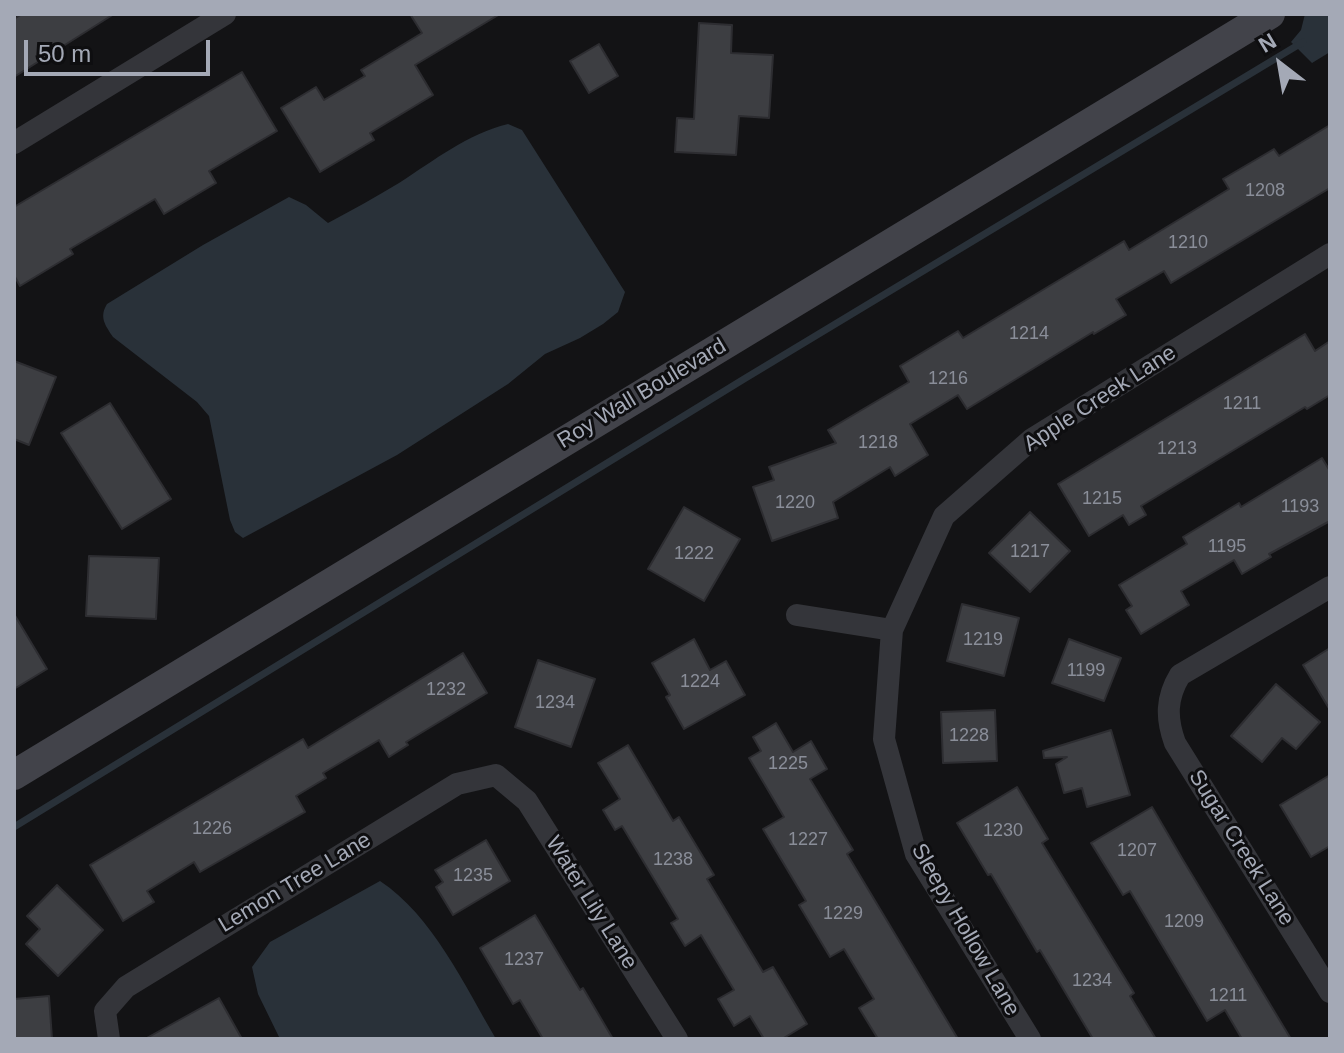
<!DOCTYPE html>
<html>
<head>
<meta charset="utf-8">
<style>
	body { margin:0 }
	#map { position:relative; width:1344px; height:1053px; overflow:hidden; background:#131315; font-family:Arial,sans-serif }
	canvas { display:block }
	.frame { position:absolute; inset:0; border:16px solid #a4a9b6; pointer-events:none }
	.north { position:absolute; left:1240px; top:24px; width:80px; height:80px; -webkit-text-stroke:6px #0e0e10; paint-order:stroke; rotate:329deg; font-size:22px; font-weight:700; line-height:32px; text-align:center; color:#a4a9b6 }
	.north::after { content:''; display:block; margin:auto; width:28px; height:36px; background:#a4a9b6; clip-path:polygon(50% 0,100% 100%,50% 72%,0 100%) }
	.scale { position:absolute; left:24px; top:40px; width:186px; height:36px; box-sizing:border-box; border:4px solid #a4a9b6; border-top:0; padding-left:10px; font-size:24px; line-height:28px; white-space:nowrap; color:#a4a9b6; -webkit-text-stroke:6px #0e0e10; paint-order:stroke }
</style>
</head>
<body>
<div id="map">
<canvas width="1344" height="1053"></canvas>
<div class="frame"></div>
<div class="north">N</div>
<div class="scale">50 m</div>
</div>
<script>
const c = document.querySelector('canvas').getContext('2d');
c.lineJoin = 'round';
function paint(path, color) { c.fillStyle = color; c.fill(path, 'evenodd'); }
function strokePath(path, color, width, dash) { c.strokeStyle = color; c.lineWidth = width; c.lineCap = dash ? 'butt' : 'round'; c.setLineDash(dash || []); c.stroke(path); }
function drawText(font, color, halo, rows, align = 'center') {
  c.font = font + ' Arial,sans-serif'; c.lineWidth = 6; c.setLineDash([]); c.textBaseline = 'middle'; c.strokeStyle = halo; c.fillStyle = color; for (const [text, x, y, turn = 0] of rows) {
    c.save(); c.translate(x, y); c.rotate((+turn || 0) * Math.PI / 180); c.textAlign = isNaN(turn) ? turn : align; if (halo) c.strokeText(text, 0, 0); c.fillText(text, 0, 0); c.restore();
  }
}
paint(new Path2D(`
	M1305,14H1330V52L1312,63L1291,42L1301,30Z
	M508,124L522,130L625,292L618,312L603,324L580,338L545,354L508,384L397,455L243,538L235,532L230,520L209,416L197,402L113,337C105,325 99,317 107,304L203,245L289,197L306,205L328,223C352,210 376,197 399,183C435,160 467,134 508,124Z
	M380,881C432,915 465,986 496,1039H280L258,994L252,967L270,942Z`), '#293139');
strokePath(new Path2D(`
	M14,827L744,379L1303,42`), '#293139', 7);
const building = new Path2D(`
	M22,14H114L14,77V19Z
	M410,14H500L415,65L433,95L370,133L374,140L320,172L281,108L316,87L324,100L365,76L361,70L422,33Z
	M699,23L732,25L731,53L773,55L769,118L739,116L736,155L675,152L677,118L694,119Z
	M599,44L618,76L589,93L570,61Z
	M242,72L277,131L209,171L216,183L164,214L155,199L70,249L73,254L20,286L14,275V207Z
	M1330,125V188L1171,283L1164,271L1116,299L1126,315L1094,334L1093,332L967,409L958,395L910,424L928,455L895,476L890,467L833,502L838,518L772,541L753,487L774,480L769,467L836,443L828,430L909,382L900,366L958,331L963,338L1124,241L1129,250L1229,189L1223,179L1274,149L1279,156Z
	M1305,334L1315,351L1330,341V395L1307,409L1305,407L1141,506L1146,515L1129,525L1123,515L1089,536L1058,484Z
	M14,361L56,377L29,445L14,439Z
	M110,403L171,499L122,529L61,433Z
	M1322,458L1330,471V521L1269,554L1271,557L1242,574L1234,560L1181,591L1189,605L1141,634L1126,610L1132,606L1119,585L1187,544L1183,537L1239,503L1241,507Z
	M684,507L740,539L704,601L648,569Z
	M1030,512L1070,551L1030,592L989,553Z
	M89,556L159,558L156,619L86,616Z
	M962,604L1019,618L1004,676L947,661Z
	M14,614L47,669L14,689Z
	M694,639L710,670L726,661L745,695L684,729L666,697L670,695L652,663Z
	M1069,639L1121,658L1104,701L1052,683Z
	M1330,648V710L1303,665Z
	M463,653L487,693L406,742L408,745L389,757L379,740L323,773L326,778L296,796L305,812L200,872L194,862L147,891L154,902L123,921L90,865L303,739L308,748Z
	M538,660L595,679L571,747L515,727Z
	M1276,684L1320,722L1296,749L1282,738L1262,762L1231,736Z
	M995,710L997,761L943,763L941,712Z
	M776,723L793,752L811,741L827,769L810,779L853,850L847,854L958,1039H878L859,1008L874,999L844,949L830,957L799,905L806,901L763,829L784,817L749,758L761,751L753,737Z
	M1111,730L1130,795L1087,807L1082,788L1064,793L1056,764L1067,757L1044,758L1043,751Z
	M628,745L673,821L679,817L714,875L707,879L763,972L773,967L807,1024L782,1039H764L750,1016L734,1026L718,999L734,990L701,935L685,946L671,923L678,919L622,826L615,830L603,810L620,799L598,763Z
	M1330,775V846L1311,857L1280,805Z
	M1017,787L1048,839L1042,843L1134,993L1130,996L1156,1039H1093L1040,950L1037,952L991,874L988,875L957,823Z
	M1152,807L1183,860L1291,1039H1242L1225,1010L1207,1021L1130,891L1123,895L1091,843Z
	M486,840L510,881L453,915L436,887L443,882L435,870Z
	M57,885L103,930L58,976L26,944L40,929L27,916Z
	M535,915L580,990L583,988L613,1039H543L520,1000L513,1004L480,948Z
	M49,996L52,1039H14V999Z
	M219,998L242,1039H145Z`);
paint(building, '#3d3e42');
strokePath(building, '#2d2d31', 2);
strokePath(new Path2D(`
	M14,143L225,14
	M1330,587L1180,675C1166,698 1166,718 1175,743L1330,992
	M797,615L892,630
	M109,1039L105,1011L126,987L457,784L496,775L527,801L677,1039
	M1030,1039L916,854L884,739L892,630L944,516L1032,439L1330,254`), '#34353a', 22);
strokePath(new Path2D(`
	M14,775L1270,14`), '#42434a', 30);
drawText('18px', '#8a8e99', null, [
	["1208",1265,191],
	["1210",1188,243],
	["1214",1029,334],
	["1216",948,379],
	["1211",1242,404],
	["1218",878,443],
	["1213",1177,449],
	["1215",1102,499],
	["1220",795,503],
	["1193",1300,507],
	["1195",1227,547],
	["1217",1030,552],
	["1222",694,554],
	["1219",983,640],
	["1199",1086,671],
	["1224",700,682],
	["1232",446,690],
	["1234",555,703],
	["1228",969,736],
	["1225",788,764],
	["1226",212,829],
	["1230",1003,831],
	["1227",808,840],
	["1207",1137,851],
	["1238",673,860],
	["1235",473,876],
	["1229",843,914],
	["1209",1184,922],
	["1237",524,960],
	["1234",1092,981],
	["1211",1228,996]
]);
drawText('22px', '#a4a9b6', '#0e0e10', [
	["Roy Wall Boulevard",642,394,-31],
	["Apple Creek Lane",1100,399,-33],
	["Sugar Creek Lane",1241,848,58],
	["Lemon Tree Lane",295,883,-31],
	["Water Lily Lane",591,903,58],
	["Sleepy Hollow Lane",965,930,60]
]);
</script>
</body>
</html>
